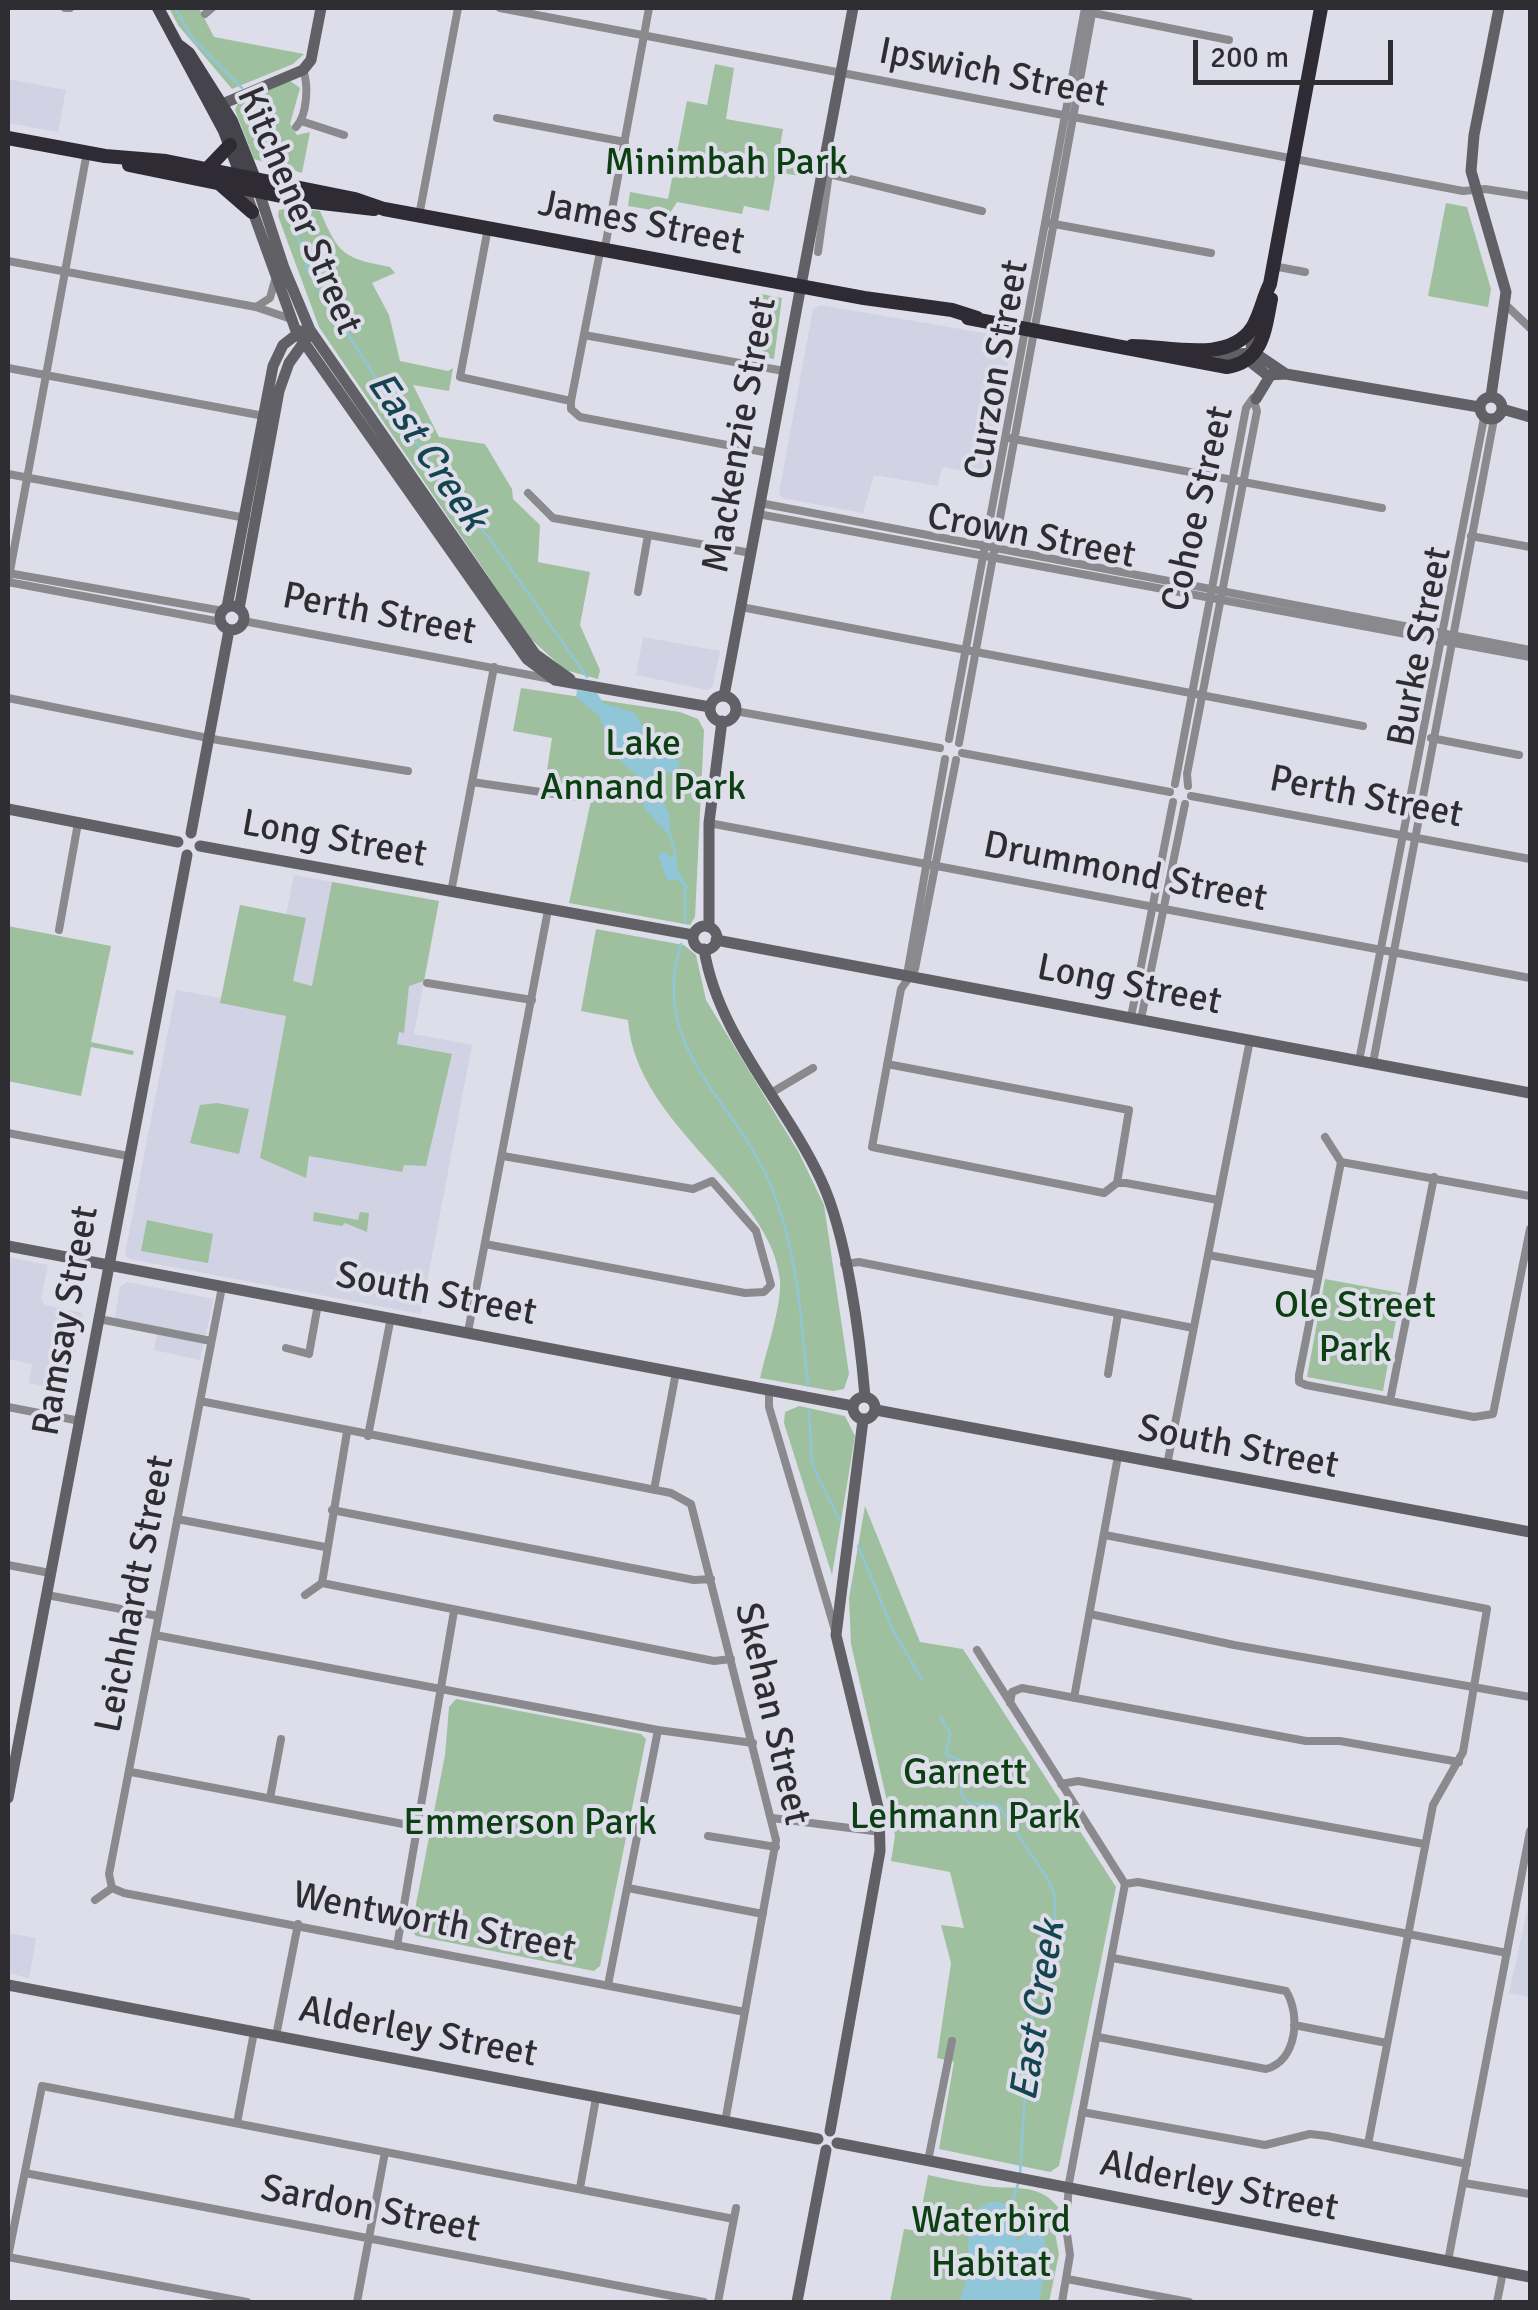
<!DOCTYPE html>
<html>
<head>
<meta charset="utf-8">
<style>
	body { margin:0 }
	#map { position:relative; width:1538px; height:2310px; overflow:hidden; background:#dedeea; font-family:Signika,sans-serif }
	canvas { display:block }
	.frame { position:absolute; inset:0; border:10px solid #2e2e32; pointer-events:none }
	.scale { position:absolute; left:1193px; top:40px; width:200px; height:45px; box-sizing:border-box; border:5px solid #2e2e32; border-top:0; padding-left:12px; font-size:30px; line-height:35px; white-space:nowrap; color:#2e2e32; -webkit-text-stroke:8px #dedeea; paint-order:stroke }
</style>
</head>
<body>
<div id="map">
<canvas width="1538" height="2310"></canvas>
<div class="frame"></div>
<div class="scale">200 m</div>
</div>
<script>
const c = document.querySelector('canvas').getContext('2d');
c.lineJoin = 'round';
function paint(path, color) { c.fillStyle = color; c.fill(path, 'evenodd'); }
function strokePath(path, color, width, dash) { c.strokeStyle = color; c.lineWidth = width; c.lineCap = dash ? 'butt' : 'round'; c.setLineDash(dash || []); c.stroke(path); }
function drawText(font, color, halo, rows, align = 'center') {
  c.font = font + ' Signika,sans-serif'; c.lineWidth = 8; c.setLineDash([]); c.textBaseline = 'middle'; c.strokeStyle = halo; c.fillStyle = color; for (const [text, x, y, turn = 0] of rows) {
    c.save(); c.translate(x, y); c.rotate((+turn || 0) * Math.PI / 180); c.textAlign = isNaN(turn) ? turn : align; if (halo) c.strokeText(text, 0, 0); c.fillText(text, 0, 0); c.restore();
  }
}
paint(new Path2D(`
	M8,79L66,90L58,132L8,123Z
	M820,305L1013,338L987,475L942,467L938,486L874,475L863,513L782,498L779,493L813,309Z
	M643,637L720,651L713,686L707,690L636,675Z
	M294,875L439,901L414,1034L472,1045L421,1314L129,1259L125,1254L176,990L221,998L240,905L286,914Z
	M8,1257L48,1265L41,1299L45,1305L83,1313L68,1391L29,1383L32,1364L8,1359Z
	M127,1282L214,1299L200,1360L154,1350L157,1334L114,1324L120,1287Z
	M1530,1897V1997L1509,1993Z
	M8,1933L36,1938L29,1978L8,1973Z`), '#d1d2e3');
paint(new Path2D(`
	M169,8H199L214,37L304,54L293,64L232,89L178,25Z
	M715,64L734,68L726,119L783,129L777,164L807,169L806,177L776,172L769,211L744,206L742,214L677,202L670,213L628,206L630,192L668,199L687,101L707,105Z
	M290,81L300,88L290,124L297,135L310,132L302,173L254,159L235,110L238,103Z
	M1446,203L1467,207L1491,289L1488,307L1428,296Z
	M289,208L320,211C339,255 344,258 390,267L395,273L372,283L389,315L400,361L448,371L453,368L449,391L413,385L439,437L485,444L512,489L513,499L540,525L538,562L590,572L580,625L600,670L598,679L565,670L531,639L319,327L278,216L279,210Z
	M756,293L782,298L774,359L746,354Z
	M521,688L680,712L698,719L704,730L695,917L690,925L569,903L592,796L582,784L545,783L552,738L513,731Z
	M332,882L439,901L424,981L409,986L404,1033L399,1032L397,1044L452,1054L426,1166L404,1165L402,1172L309,1156L306,1178L260,1158L286,1016L220,1003L240,905L306,918L293,981L312,986Z
	M8,926L111,946L91,1042L134,1051L133,1055L91,1047L81,1096L8,1081Z
	M596,929L684,945L696,955L706,1000L799,1153L824,1205L849,1374L844,1389L833,1391L760,1378C766,1352 782,1305 780,1280C771,1189 636,1127 628,1020L581,1011Z
	M217,1103L249,1109L239,1154L190,1143L200,1105Z
	M314,1212L358,1220L360,1212L369,1213L367,1232L345,1223L342,1226L313,1221Z
	M147,1220L213,1234L208,1263L141,1251Z
	M1325,1279L1401,1293L1383,1391L1307,1377Z
	M799,1406L845,1416L855,1436L832,1575L784,1423L785,1412Z
	M865,1506L920,1642L963,1649L1116,1887L1059,2166L1050,2172L939,2149L954,2062L937,2058L951,1963L941,1925L964,1928L950,1872L891,1861L895,1836L851,1644L849,1598Z
	M456,1699L641,1734L646,1739L600,1966L594,1971L416,1936L411,1930L445,1755L449,1707Z
	M928,2175C947,2179 966,2183 984,2186C1012,2190 1038,2182 1058,2207L1054,2227L1059,2254L1049,2302H890L904,2229L925,2232L929,2213L921,2212Z`), '#9ec09e');
paint(new Path2D(`
	M577,690L597,693L603,703L635,713L650,740L680,762L676,772L657,774L654,779L669,814L671,838L644,808L643,781L614,755L599,716L576,697Z
	M676,850L677,869L688,887L685,889L678,880H667L658,855L664,851L671,858Z
	M994,2201L1011,2206L1017,2242L1024,2234L1020,2214L1031,2207L1041,2213L1047,2260L1039,2302H960C962,2292 967,2281 968,2271C970,2244 961,2209 994,2201Z`), '#90c6d8');
strokePath(new Path2D(`
	M175,8L193,39L242,88
	M248,101L258,121L268,164
	M291,214L308,271L448,492L490,539L587,677
	M670,835L675,851
	M685,923V889
	M681,944C647,1051 738,1100 773,1191C798,1255 801,1320 808,1386
	M809,1409L812,1464L840,1521
	M858,1546L893,1630L922,1680
	M940,1716L950,1733L946,1755L962,1761L961,1794L968,1803L998,1805L1048,1879L1055,1897V1928L1042,1946L1028,2044L1020,2176
	M1010,2209L1018,2184`), '#90c6d8', 2.5);
strokePath(new Path2D(`
	M65,8H70
	M500,8L1463,191L1485,189L1530,196
	M1088,12L1229,40
	M205,14L212,8
	M497,118L625,142
	M301,121L344,135
	M296,127C307,116 309,85 303,70
	M821,172L982,211
	M419,216L458,8
	M1049,223L1211,253
	M488,228L460,377L571,401V409L580,417L769,453
	M818,252L829,173
	M8,261L256,307L291,319
	M1273,266L1305,272
	M1507,306L1530,328
	M256,307L270,298L275,280
	M584,335L784,371
	M8,368L264,416
	M571,401L599,257L606,242L649,8
	M1009,438L1382,508
	M8,474L246,518
	M528,493L553,518L751,553
	M760,503L1530,650
	M758,514L1530,657
	M1471,536L1530,547
	M8,573L223,611
	M8,582L87,152
	M8,582L221,622
	M638,592L648,535
	M741,607L1363,726
	M243,621L551,679
	M8,698L218,740L408,771
	M735,711L940,748
	M1431,738L1519,755
	M949,739L1085,8
	M959,743L1093,8
	M962,753L1170,792
	M956,760L915,969L901,989L872,1147L1104,1193L1117,1183H1126L1218,1200
	M472,782L582,798
	M1175,784L1246,408L1253,398L1257,411L1187,774L1188,786
	M1191,796L1530,859
	M709,823L1530,978
	M451,892L494,667
	M59,930L78,823
	M907,975L945,759
	M427,983L532,1000
	M1131,1017L1173,802
	M1141,1019L1185,804
	M1359,1061L1484,418
	M1373,1063L1494,419
	M887,1064L1129,1110L1117,1183
	M771,1093L813,1068
	M8,1133L128,1156
	M1325,1137L1341,1162L1299,1375V1382L1306,1385L1474,1417L1493,1414L1530,1229
	M1341,1162L1530,1196
	M485,1244L745,1293L764,1292L771,1285L756,1231L712,1181L693,1189L503,1156
	M1208,1255L1318,1275
	M844,1264L859,1262L1193,1328
	M99,1319L211,1341
	M468,1332L548,910
	M286,1348L309,1354L318,1304
	M1108,1374L1118,1314
	M769,1389V1407L835,1630
	M200,1401L671,1493L691,1504L776,1840L725,2122
	M1390,1401L1434,1177
	M8,1407L80,1421
	M368,1436L391,1317
	M1167,1465L1250,1040
	M654,1490L676,1372
	M332,1510L694,1580L711,1579
	M177,1519L325,1547
	M1105,1535L1487,1609L1463,1752L1433,1805L1368,2144
	M8,1565L50,1573
	M322,1583L714,1661L731,1659
	M322,1583L347,1432
	M47,1595L158,1616
	M305,1595L322,1583
	M1090,1614L1234,1645L1530,1697
	M155,1635L658,1730L753,1743
	M977,1650L1125,1884L1069,2183L1066,2227L1070,2255L1062,2302
	M1074,1698L1118,1456
	M1010,1703L1012,1692L1022,1688L1306,1741H1340L1459,1762
	M131,1772L419,1827
	M1061,1784L1078,1781L1424,1844
	M270,1798L281,1739
	M772,1818L881,1832
	M708,1836L776,1847
	M1125,1884L1138,1882L1507,1953
	M112,1888L124,1893L745,2012
	M628,1888L763,1914
	M95,1900L112,1888L109,1874L222,1287
	M397,1946L454,1611
	M608,1985L658,1730
	M1294,2025L1387,2043
	M276,2036L298,1924
	M1098,2037L1266,2069C1297,2061 1301,2015 1286,1991L1113,1958
	M1082,2112L1265,2145L1310,2134L1327,2136L1467,2164
	M237,2123L254,2032
	M928,2161L952,2041
	M25,2173L704,2302
	M1464,2183L1530,2194
	M580,2188L596,2098
	M8,2257L42,2086L734,2219
	M8,2257L247,2302
	M1448,2261L1530,1831
	M1067,2279L1189,2302
	M357,2302L385,2152
	M718,2302L736,2208
	M1497,2302L1503,2272`), '#8a898d', 8);
strokePath(new Path2D(`
	M215,107L303,70L311,60L321,8
	M257,186L284,268L310,330L535,654L570,679
	M245,190L296,331L527,659L555,680L710,707
	M1250,331L1253,364L1267,375L1286,374
	M1202,356L1255,353L1286,374L1479,407
	M1491,396L1506,292L1471,171L1474,135L1499,8
	M1480 408a11 11 0 1 1 22 0a11 11 0 1 1-22 0Z
	M1256,399L1270,376
	M1502,409L1530,417
	M220 618a12 12 0 1 1 24 0a12 12 0 1 1-24 0Z
	M227,607L273,366L283,345L301,331
	M239,609L279,391L289,363L307,338
	M724,696L853,8
	M710 709a13 13 0 1 1 26 0a13 13 0 1 1-26 0Z
	M8,809L178,842
	M191,833L229,630
	M200,846L693,935
	M693 938a12 12 0 1 1 24 0a12 12 0 1 1-24 0Z
	M709,927V823L722,721
	M716,940L1530,1093
	M704,949C718,1036 785,1102 821,1180C847,1235 860,1336 865,1397
	M8,1246L853,1406
	M853 1408a11 11 0 1 1 22 0a11 11 0 1 1-22 0Z
	M876,1410L1530,1532
	M8,1798L187,855
	M8,1985L818,2139
	M830,2131L880,1851L879,1811L836,1635L863,1420
	M837,2143L1530,2277
	M797,2302L826,2150`), '#616066', 11);
strokePath(new Path2D(`
	M158,8L224,131L244,184
	M180,46L189,53L232,121L255,179`), '#45434b', 12);
strokePath(new Path2D(`
	M8,138L105,156L166,161L355,199L384,209L864,298L952,310L977,318
	M129,165L305,201L374,209
	M207,169L230,145
	M221,185L252,212
	M968,318L1227,367C1263,362 1265,329 1271,299
	M1132,346C1168,346 1228,364 1252,328C1260,315 1263,298 1270,284L1321,8`), '#2e2b34', 14);
drawText('38px', '#2e2e32', '#dedeea', [
	["Ipswich Street",993,74,11],
	["Kitchener Street",298,211,67],
	["James Street",641,224,11],
	["Curzon Street",998,370,-80],
	["Mackenzie Street",741,435,-80],
	["Cohoe Street",1199,509,-77],
	["Crown Street",1031,537,11],
	["Perth Street",379,615,11],
	["Burke Street",1421,647,-79],
	["Perth Street",1366,798,11],
	["Long Street",334,840,10],
	["Drummond Street",1125,873,11],
	["Long Street",1129,986,11],
	["South Street",436,1295,11],
	["Ramsay Street",67,1321,-80],
	["South Street",1238,1448,11],
	["Leichhardt Street",136,1594,-79],
	["Skehan Street",771,1714,77],
	["Wentworth Street",434,1923,11],
	["Alderley Street",418,2033,11],
	["Alderley Street",1219,2187,11],
	["Sardon Street",370,2210,11]
]);
drawText('38px', '#0c4013', '#dedeea', [
	["Minimbah Park",726,164],
	["Lake",643,745],
	["Annand Park",643,789],
	["Ole Street",1355,1307],
	["Park",1355,1351],
	["Garnett",965,1774],
	["Lehmann Park",965,1818],
	["Emmerson Park",530,1824],
	["Waterbird",991,2222],
	["Habitat",991,2266]
]);
drawText('italic 40px', '#164552', '#dedeea', [
	["East Creek",426,452,56],
	["East Creek",1039,2011,-81]
]);
</script>
</body>
</html>
